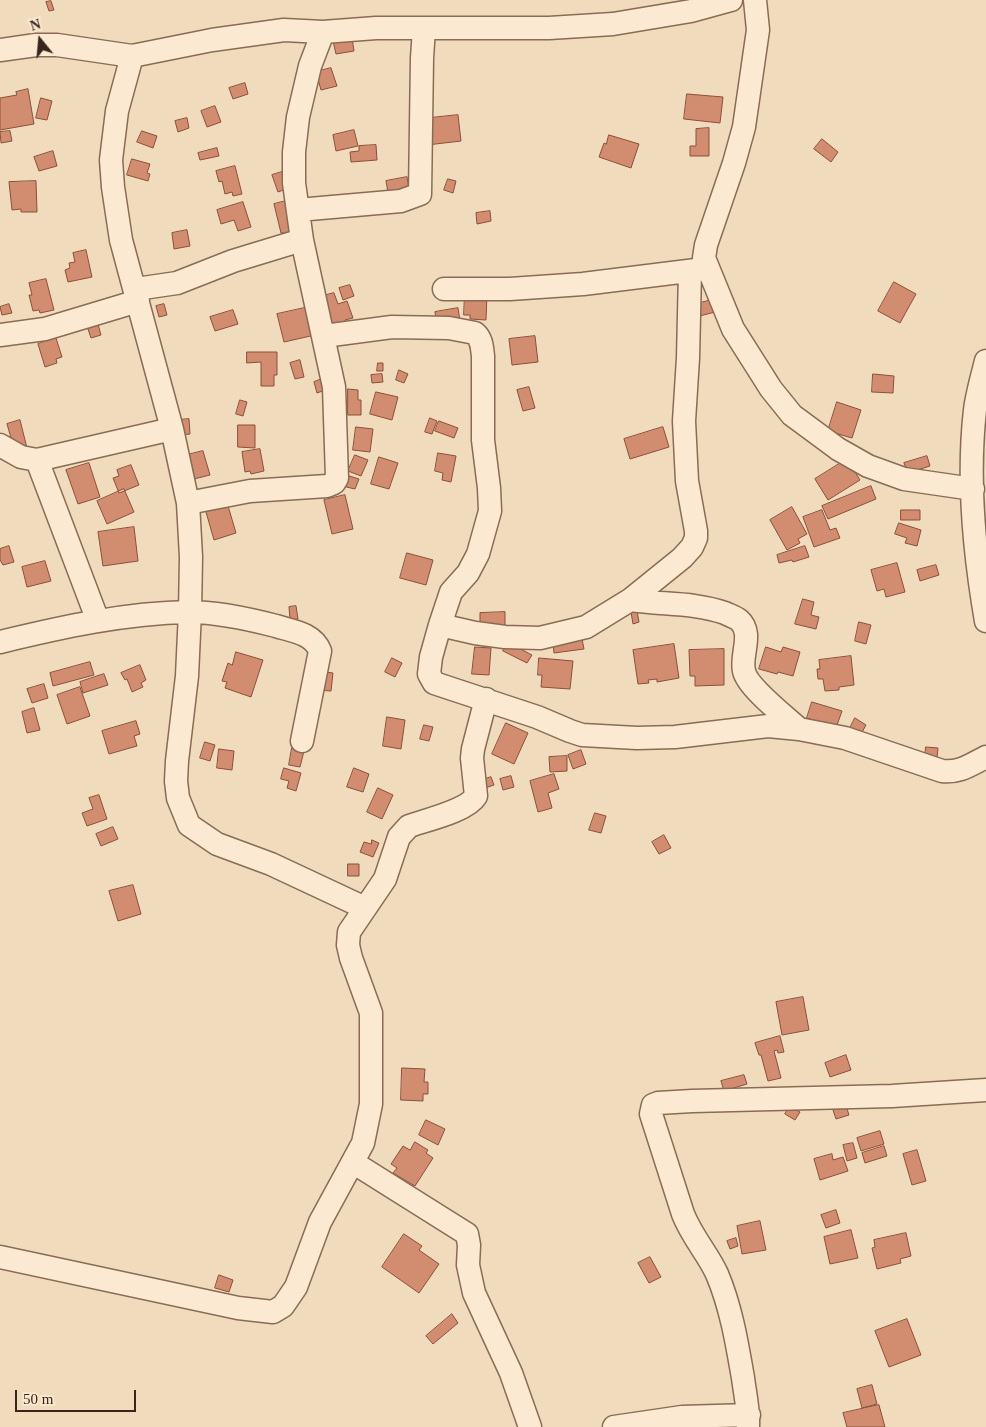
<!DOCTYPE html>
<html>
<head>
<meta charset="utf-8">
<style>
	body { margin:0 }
	#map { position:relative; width:986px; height:1427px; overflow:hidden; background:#f1dbbd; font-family:"Times New Roman",serif }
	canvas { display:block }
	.north { position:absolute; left:15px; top:15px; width:50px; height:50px; -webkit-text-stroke:4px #f8e6cd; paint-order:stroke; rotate:343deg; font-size:14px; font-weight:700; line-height:20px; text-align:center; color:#38251b }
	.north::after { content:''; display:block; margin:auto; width:18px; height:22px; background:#38251b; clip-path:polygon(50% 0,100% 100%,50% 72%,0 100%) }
	.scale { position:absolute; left:15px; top:1390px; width:121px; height:22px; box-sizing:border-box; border:2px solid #38251b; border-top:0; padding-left:6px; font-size:15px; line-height:18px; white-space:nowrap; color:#38251b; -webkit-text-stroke:4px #f8e6cd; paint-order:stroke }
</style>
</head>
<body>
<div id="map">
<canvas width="986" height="1427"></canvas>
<div class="north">N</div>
<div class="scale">50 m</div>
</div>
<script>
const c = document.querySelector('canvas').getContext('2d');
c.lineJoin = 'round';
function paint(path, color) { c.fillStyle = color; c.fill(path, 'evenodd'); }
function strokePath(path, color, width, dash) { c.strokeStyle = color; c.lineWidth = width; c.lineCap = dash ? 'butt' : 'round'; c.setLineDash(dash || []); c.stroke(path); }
const building = new Path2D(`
	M51,1L54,10L49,11L46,2Z
	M352,38L354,51L336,54L333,41Z
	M331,68L337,86L321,90L316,72Z
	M245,83L248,94L233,99L229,88Z
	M28,89L34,124L0,130V98L17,95L16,92Z
	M687,94L723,97L720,123L684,119Z
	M41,98L52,101L47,120L36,118Z
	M215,106L221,122L207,127L201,111Z
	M458,115L461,141L427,145L430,118Z
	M187,118L189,128L178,132L175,121Z
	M709,128V156H690V146H696V129Z
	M354,130L358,146L336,151L333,135Z
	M10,131L12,141L1,143L0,132Z
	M142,131L157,136L153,148L137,142Z
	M609,135L639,144L631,168L599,157L604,143L606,144Z
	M822,139L838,152L831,162L814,149Z
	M376,145L377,160L351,162L350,152L359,151V146Z
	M217,148L219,156L200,160L198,153Z
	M53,151L57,166L39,171L34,157Z
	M132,159L150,164L147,173L150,174L148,181L127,175Z
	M235,166L242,194L233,196L232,192L225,194L222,181L219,182L216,171Z
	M285,171L289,188L278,192L272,175Z
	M407,177L410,194L389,198L386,181Z
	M448,179L456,181L453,193L444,190Z
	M36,181L37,212H21V209L12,210L9,182Z
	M290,200L298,236L285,239L284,233H281L274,204Z
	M243,202L251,227L238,231L234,220L221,224L217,210Z
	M490,211L491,221L477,224L476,213Z
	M187,230L190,246L174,249L172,233Z
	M86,250L92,277L68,282L65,270L70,268L69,263L75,262L73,253Z
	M46,279L54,310L40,313L39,310L33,311L29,295H32L29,283Z
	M894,282L916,294L900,323L878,311Z
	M350,285L354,296L343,300L339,288Z
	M334,293L338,304L347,301L353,318L345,320L346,323L332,328L323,296Z
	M465,293L487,294L486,320L470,319V315H464Z
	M712,300L715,312L696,317L692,305Z
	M9,304L12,313L2,315L0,307Z
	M164,304L167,315L159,317L156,306Z
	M309,307L315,335L284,342L277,314Z
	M458,308L460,321L437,325L435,312Z
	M233,310L238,324L215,331L210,317Z
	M96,317L101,335L91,338L85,320Z
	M535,336L538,362L512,365L509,339Z
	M56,338L62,357L56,359L57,363L45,367L38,344Z
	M247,352H277V375H274V386H261V362L247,363Z
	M300,360L304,377L295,379L290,363Z
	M378,363H383V371H377Z
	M399,370L408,374L404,383L396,380Z
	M382,374L383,382L372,383L371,375Z
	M873,374L894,376L893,393L872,392Z
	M325,378L328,389L317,393L314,382Z
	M529,387L535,408L523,411L517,390Z
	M348,389L358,390V400H361V415H348Z
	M376,392L398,397L392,420L370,414Z
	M240,400L247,402L243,416L236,414Z
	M837,402L861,410L852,438L828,431Z
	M430,418L437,421L432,434L425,432Z
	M189,419L190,434L180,435L179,420Z
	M20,420L27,448L15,452L7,424Z
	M439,421L458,428L454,438L435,431Z
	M238,425H255V448L238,447Z
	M356,427L373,429L370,452L353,450Z
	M663,427L669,447L630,459L624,439Z
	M260,449L264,471L251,474L250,471L245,472L242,452Z
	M203,451L210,475L190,480L183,456Z
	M438,453L456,456L451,482L442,480L443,473L435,471Z
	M355,455L368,460L361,476L348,471Z
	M927,456L930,466L908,473L904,463Z
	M379,457L398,463L389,489L371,484Z
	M847,459L860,480L828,500L815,479Z
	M89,463L100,497L78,504L66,470Z
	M131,465L139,485L119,493L113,478L119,476L117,470Z
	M346,475L359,479L355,489L342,486Z
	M871,486L876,499L828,519L822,506Z
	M124,489L134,512L107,524L97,501Z
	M345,495L353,529L332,534L324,500Z
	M226,499L236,533L214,540L204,505Z
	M792,507L807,534L798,539L800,543L787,550L770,520Z
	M822,510L830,530L836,528L840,538L814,547L803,517Z
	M901,510H920V520H901Z
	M899,523L921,530L917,546L905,543L907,538L895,534Z
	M134,527L138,561L103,566L98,532Z
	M9,546L14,562L3,565L0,560V549Z
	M805,546L809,557L793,562L792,560L779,563L777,555Z
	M407,553L433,560L426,585L400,578Z
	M45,561L51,581L27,587L22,567Z
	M897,563L905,592L886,597L884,589L877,591L871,570Z
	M936,565L939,575L920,581L917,570Z
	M803,599L814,602L811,615L819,617L816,629L795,624Z
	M636,605L639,622L633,624L630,606Z
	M296,606L298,619L290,620L289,607Z
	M505,612V626L480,627V613Z
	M859,622L871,625L866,644L855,641Z
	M581,634L584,649L554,653L552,637Z
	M507,642L532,655L527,663L503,651Z
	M674,644L679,678L657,682V679L648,680L649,683L638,684L633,650Z
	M475,647L491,648L489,675L472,674Z
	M766,647L781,652L783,647L800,652L793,676L778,672L777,674L759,669Z
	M724,649V685L695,686V676H690L689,650Z
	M236,652L263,660L251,697L225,688L227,682L222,681L228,663L232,665Z
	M851,656L854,685L839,687V690L825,691L823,679H818L817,669H820L819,660Z
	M392,658L402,663L395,677L385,672Z
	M539,658L573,661L570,689L541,687L542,675H538Z
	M90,662L94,675L53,686L50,673Z
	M140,665L146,680L141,683L143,687L132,692L127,679L125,680L121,673Z
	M319,671L333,673L331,691L317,690Z
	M104,674L108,685L83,693L80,682Z
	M44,684L48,698L32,703L27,689Z
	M80,687L90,716L67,724L57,695Z
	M812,702L842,711L836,728L807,718Z
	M34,708L40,730L27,733L22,712Z
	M387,717L405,720L401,749L383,746Z
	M855,718L866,725L861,734L850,728Z
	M136,721L140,734L134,736L137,746L109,754L102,731Z
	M506,723L528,733L514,764L492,754Z
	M424,725L433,727L429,741L420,739Z
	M205,742L215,745L210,761L200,758Z
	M926,747L938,748L937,758L925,756Z
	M292,748L304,751L300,767L289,765Z
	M219,749L234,751L232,770L217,768Z
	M581,750L586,764L573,769L568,755Z
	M567,756V771L550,772L549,757Z
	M284,768L301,773L296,791L287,788L289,781L281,779Z
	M354,768L369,774L363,792L347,787Z
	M554,774L559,789L548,793L552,808L538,812L530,781Z
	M511,776L514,787L503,790L500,779Z
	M491,777L494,785L485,788L483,780Z
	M378,788L393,795L382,819L367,812Z
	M99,795L107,819L87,826L82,813L93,809L89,798Z
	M595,813L606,816L601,833L589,830Z
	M113,827L118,839L101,846L96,834Z
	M664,835L671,848L659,854L652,842Z
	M372,840L379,843L373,857L360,852L364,842L371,844Z
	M348,864H359V876H348Z
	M133,885L141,914L118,921L109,891Z
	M803,997L809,1030L782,1035L776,1002Z
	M780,1036L784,1052L778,1053L777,1050L774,1051L781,1078L768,1081L761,1055H759L755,1043Z
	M846,1055L851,1070L830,1077L825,1063Z
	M402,1068L425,1069L424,1082H428V1094H423V1101L401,1100Z
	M744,1075L747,1084L724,1091L721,1081Z
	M845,1102L849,1115L836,1119L832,1107Z
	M790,1106L800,1112L795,1120L785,1114Z
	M426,1120L445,1129L438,1145L419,1135Z
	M880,1131L884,1144L861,1151L857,1138Z
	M415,1142L428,1150L426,1153L433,1158L415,1186L393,1173L397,1168L391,1164L403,1146L410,1150Z
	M853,1143L857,1158L847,1161L843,1145Z
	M884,1146L887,1156L865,1163L862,1153Z
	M917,1150L926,1181L912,1185L903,1154Z
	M832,1154L833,1160L843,1157L848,1171L820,1180L814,1159Z
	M836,1210L840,1223L826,1228L821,1215Z
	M760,1221L766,1250L742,1254L737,1226Z
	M851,1230L858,1258L830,1264L824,1237Z
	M906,1233L911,1256L900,1259L901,1263L877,1269L872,1248L875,1247L874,1240Z
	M404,1234L422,1246L419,1250L439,1264L419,1293L382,1267Z
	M736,1238L738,1246L730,1249L727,1241Z
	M650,1257L661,1277L649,1283L638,1263Z
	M219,1275L233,1280L229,1292L215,1288Z
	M452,1314L458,1323L433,1344L426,1336Z
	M907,1319L921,1355L889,1367L875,1331Z
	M872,1385L877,1404L862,1408L857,1389Z
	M879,1405L885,1427H847L843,1413Z`);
paint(building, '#d28d70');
strokePath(building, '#8b4f39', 1);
const minor = new Path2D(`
	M755,0L758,30L744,127L734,163L706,245L704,258L733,329L771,389L792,415L838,449L868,466L904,479L973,489
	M0,50L36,45H57L132,56L212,40L284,30L323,32L376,28H549L613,24L691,11L731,0
	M132,56L117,111L111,160L113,187L121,240L172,429L188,503L191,557L190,612L187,676L177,761L176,781L178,798L189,825L217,844L271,864L365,908
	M298,210L401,201L420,194L422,58L424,29
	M136,289L177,283L233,261L302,240
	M444,289H510L583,284L704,269
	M0,335L45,329L138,301
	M324,336L392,327L449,328L475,333C482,339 482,348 483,356V440L489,488L490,511L478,554L468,573L451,592L440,625L431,657L429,674L434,683L537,717L570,731L582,735L637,738L675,737L768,726L799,729L845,738L942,771C960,773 970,765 986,757
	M986,361C982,377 977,394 975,410C967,480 974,552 986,621
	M0,445L21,457L37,460L172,429
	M37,460L98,621
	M188,503L250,491L327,486L334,483L337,478L334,387L302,240L294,183V152L298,117L310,66L323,32
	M630,600C662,605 694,602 725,613C729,615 735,617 739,620C754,633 740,655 744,671C747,687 786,717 799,729
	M440,625L475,633L505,637L540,638L586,627L630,600L682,558L692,547L696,538V531L687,481L684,421L688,358L690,272
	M0,642C62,627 125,613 189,612C217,612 249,619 276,626C292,631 313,633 320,651L302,741
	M354,1163L467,1234L469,1245L468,1265L474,1293L511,1373L530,1427
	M0,1257L238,1308L273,1312L283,1306L296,1287L320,1222L363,1143L371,1104V1013L351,958L348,945L349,932L385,879L399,837L409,826C426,820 467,811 476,796L472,758L473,749L486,699
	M614,1427L682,1417L749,1415
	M748,1427C749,1410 745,1394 743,1378C737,1343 731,1307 717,1274C708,1254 692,1237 683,1214L651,1114L653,1105L658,1103L692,1101L892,1096L986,1090`);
strokePath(minor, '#8a6b55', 25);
strokePath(minor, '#fbe9d1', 22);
</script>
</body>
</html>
